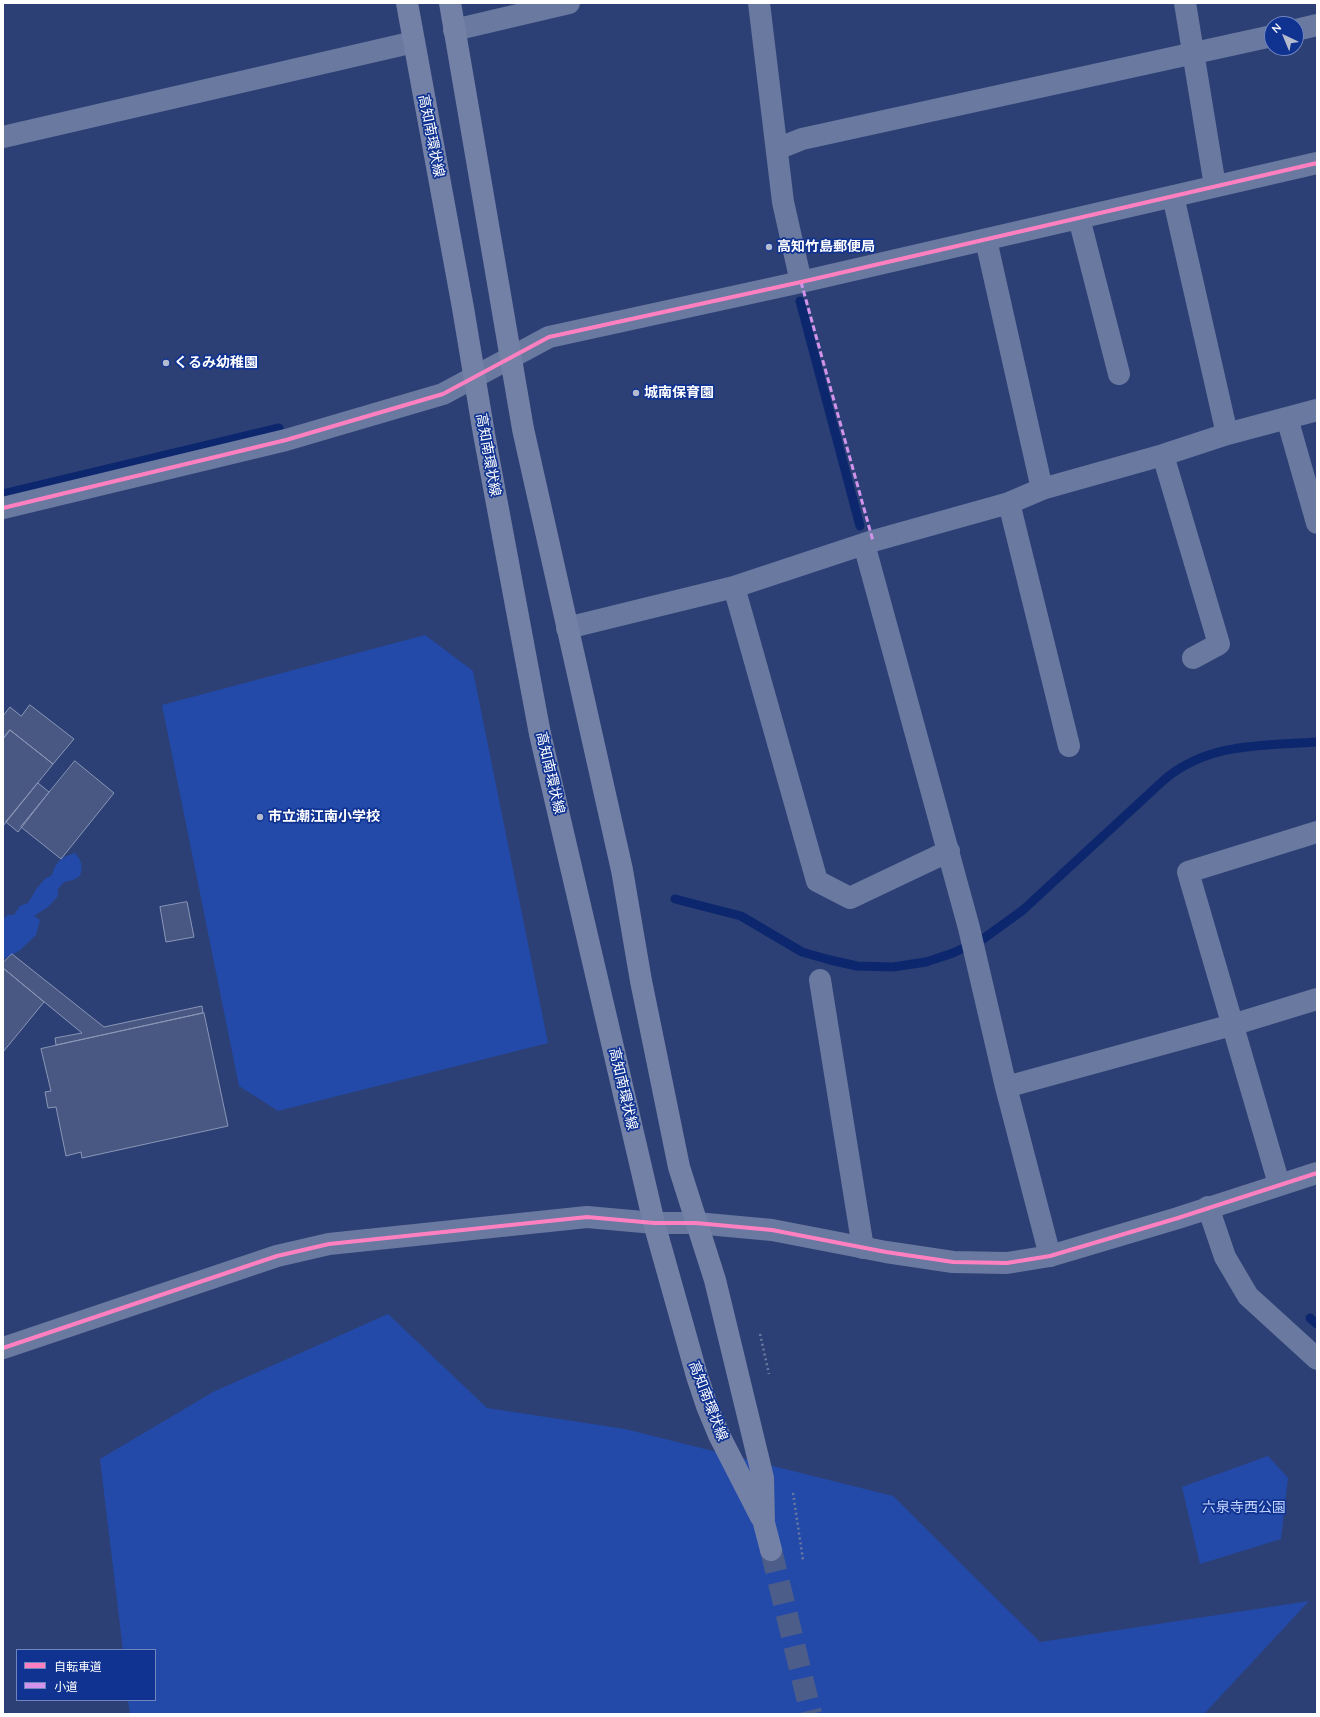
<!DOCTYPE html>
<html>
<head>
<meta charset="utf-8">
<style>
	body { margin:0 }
	#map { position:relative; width:1320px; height:1717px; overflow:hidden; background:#2d4075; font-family:Quicksand,"Noto Sans JP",sans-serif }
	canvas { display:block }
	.frame { position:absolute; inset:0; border:4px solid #fff; pointer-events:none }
	.legend { position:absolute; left:16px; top:1649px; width:140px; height:52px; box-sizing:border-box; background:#103392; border:1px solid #7085be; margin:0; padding:5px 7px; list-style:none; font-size:12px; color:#fff }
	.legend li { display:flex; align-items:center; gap:8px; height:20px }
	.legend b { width:20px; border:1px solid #7085be }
	.north { position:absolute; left:1264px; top:16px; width:40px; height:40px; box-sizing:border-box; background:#103392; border:1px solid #7085be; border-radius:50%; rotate:316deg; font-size:11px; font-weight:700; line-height:16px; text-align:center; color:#fff }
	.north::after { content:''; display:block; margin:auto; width:14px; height:18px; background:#b6bccf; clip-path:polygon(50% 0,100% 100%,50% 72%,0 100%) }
</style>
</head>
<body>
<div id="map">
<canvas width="1320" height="1717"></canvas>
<div class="frame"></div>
<ul class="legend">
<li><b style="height:5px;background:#ff80c0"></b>自転車道</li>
<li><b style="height:5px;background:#d193ec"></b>小道</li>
</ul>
<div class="north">N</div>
</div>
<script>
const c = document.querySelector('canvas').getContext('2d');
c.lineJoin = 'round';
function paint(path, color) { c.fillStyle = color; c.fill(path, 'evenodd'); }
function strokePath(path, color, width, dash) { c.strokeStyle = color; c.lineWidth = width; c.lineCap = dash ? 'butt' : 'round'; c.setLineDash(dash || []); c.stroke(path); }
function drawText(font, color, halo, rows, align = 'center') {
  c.font = font + ' Quicksand,"Noto Sans JP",sans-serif'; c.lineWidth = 3.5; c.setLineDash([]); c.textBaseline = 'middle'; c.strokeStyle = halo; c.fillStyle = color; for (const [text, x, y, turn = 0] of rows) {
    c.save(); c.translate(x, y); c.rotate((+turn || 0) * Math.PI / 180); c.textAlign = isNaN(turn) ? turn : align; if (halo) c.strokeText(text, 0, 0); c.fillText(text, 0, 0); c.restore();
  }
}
paint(new Path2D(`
	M425,635L473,671L548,1043L278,1111L239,1086L162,705Z
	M75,853C82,861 83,866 80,876L73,880L64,882L58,889V896L48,907L34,916L40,920L36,935L19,951L3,959V919L8,915H14L20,906L28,903L37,888L45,879L52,875C55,862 63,856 75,853Z
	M388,1314L487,1408L625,1429L893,1496L1040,1642L1309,1601L1204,1714H130L128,1700H155V1650H123L100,1459L213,1392Z
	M1268,1456L1288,1478L1281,1539L1200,1564L1182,1487Z`), '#234aa9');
strokePath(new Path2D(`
	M800,301L860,526
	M3,494L279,428
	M675,899L741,916L802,952L830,960L857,966L893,967L926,962L953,953L983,939L1023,910L1165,779C1210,742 1262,746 1317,742
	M1310,1318L1317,1324`), '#0c276e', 9);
const building = new Path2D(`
	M30,705L74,739L53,764L10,730L3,739V716L10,707L21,716Z
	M10,730L53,764L3,826V739Z
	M75,761L114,793L61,859L21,827Z
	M38,783L49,792L18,832L6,822Z
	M187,902L194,937L166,942L160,907Z
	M12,954L104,1027L202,1006L203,1013L56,1045L55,1038L82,1033L3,968V963Z
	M3,968L44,1002L3,1052Z
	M204,1013L228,1126L82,1158L81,1152L66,1156L56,1107L48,1108L45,1092L51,1091L41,1049Z`);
paint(building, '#485883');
strokePath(building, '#8996b6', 1);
strokePath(new Path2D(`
	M771,1550L811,1714`), '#4c5d8a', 22, [22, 11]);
strokePath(new Path2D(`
	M760,1334L769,1374
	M793,1493L803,1560`), '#6a79a0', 2.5, [2, 3]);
strokePath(new Path2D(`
	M759,3L783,202L801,282
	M1185,3L1215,186
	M454,30L569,3
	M1296,30L1317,25
	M3,137L414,42
	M777,149L802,139L1272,36
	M1173,196L1227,434
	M1079,218L1119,374
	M986,240L1042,489
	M1287,418L1317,523
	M1163,455L1219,644L1193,658
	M1009,503L1069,746
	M3,508L286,440L443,394L549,337L801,282L1317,163
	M864,544L969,928L1006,1087L1050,1256
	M734,587L817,881L850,898L949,851
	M567,628L734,587L873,541L1009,503L1042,489L1163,455L1227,434L1317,410
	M820,980L863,1248
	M1006,1087L1232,1025L1317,999
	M1279,1184L1188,872L1317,832
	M1208,1207L1225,1257L1248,1296L1317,1359`), '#6a79a0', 22);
strokePath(new Path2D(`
	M3,1348L277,1256L329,1244L587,1217L654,1223H696L772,1230L886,1252L953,1262L1007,1263L1050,1256L1178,1218L1317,1173`), '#6a79a0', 22);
strokePath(new Path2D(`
	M407,3L463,308L484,434L540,734L654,1223L697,1376L707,1406L719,1435L761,1517
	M450,3L523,429L622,870L641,981L679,1167L715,1280L763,1478L764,1523L771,1550`), '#7481a6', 22);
strokePath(new Path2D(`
	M801,282L873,541`), '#d193ec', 3, [6, 3]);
strokePath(new Path2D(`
	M3,508L286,440L443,394L549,337L801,282L1317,163
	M3,1348L277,1256L329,1244L587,1217L654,1223H696L772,1230L886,1252L953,1262L1007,1263L1050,1256L1178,1218L1317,1173`), '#ff80c0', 4);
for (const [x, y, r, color] of [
	[769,247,4,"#b6bccf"],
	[166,363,4,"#b6bccf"],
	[636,393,4,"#b6bccf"],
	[260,817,4,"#b6bccf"]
]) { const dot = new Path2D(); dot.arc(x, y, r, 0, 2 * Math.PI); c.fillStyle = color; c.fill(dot); strokePath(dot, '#103392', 1.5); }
drawText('14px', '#fff', '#103392', [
	["高知南環状線",431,136,79],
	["高知南環状線",488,455,80],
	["高知南環状線",550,773,77],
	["高知南環状線",623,1089,77],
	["高知南環状線",708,1401,69]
]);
drawText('bold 14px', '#fff', '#103392', [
	["高知竹島郵便局",777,247],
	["くるみ幼稚園",174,363],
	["城南保育園",644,393],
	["市立潮江南小学校",268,817]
], 'left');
drawText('14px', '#c2d4fe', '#103392', [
	["六泉寺西公園",1244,1508]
]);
</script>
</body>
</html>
